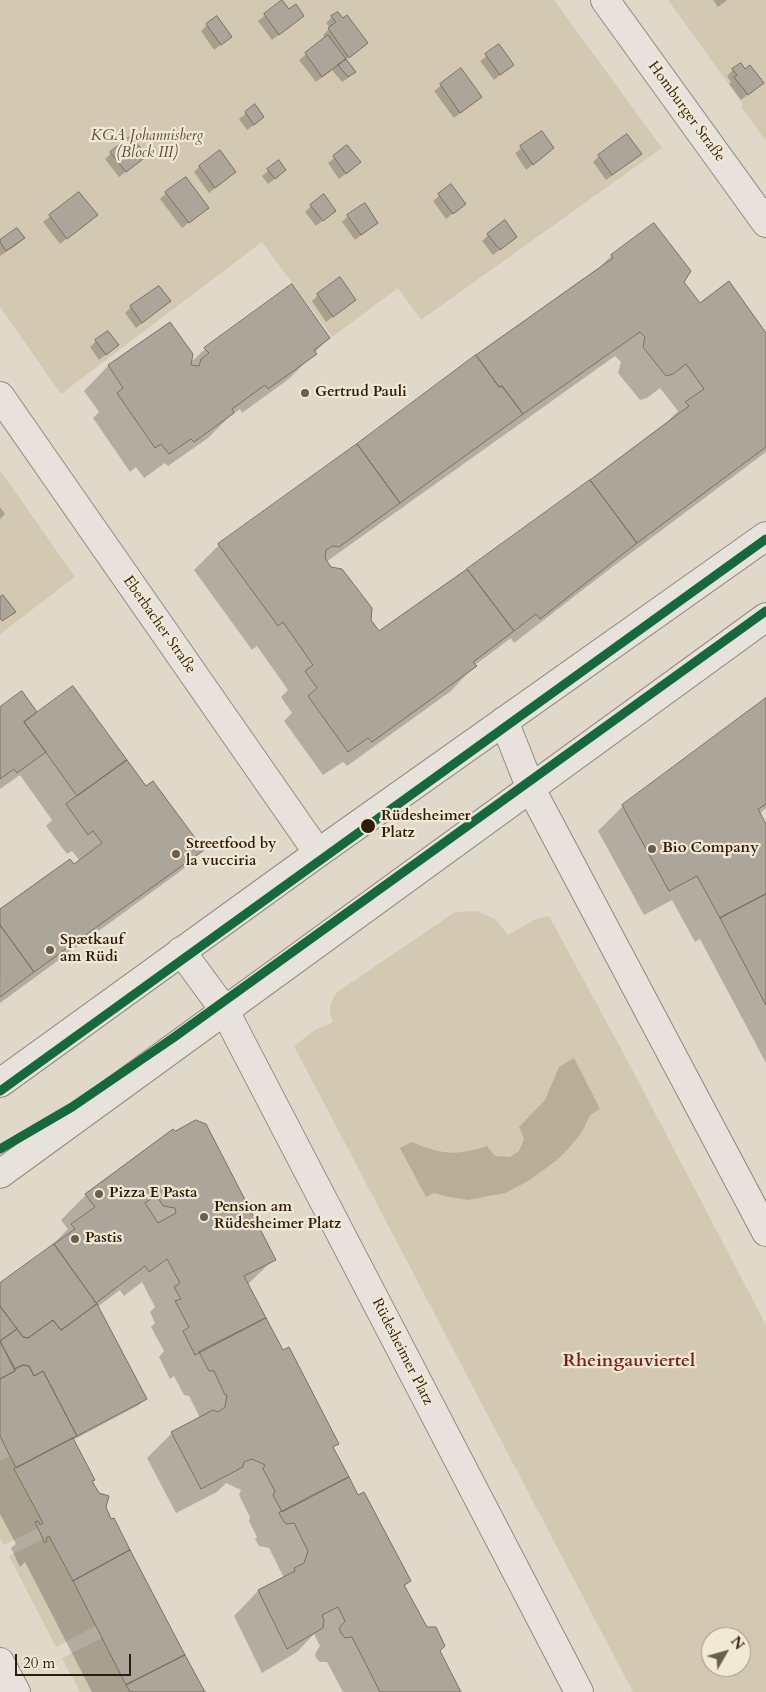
<!DOCTYPE html>
<html>
<head>
<meta charset="utf-8">
<style>
	body { margin:0 }
	#map { position:relative; width:766px; height:1692px; overflow:hidden; background:#e0d8c9; font-family:Cardo,serif }
	canvas { display:block }
	.north { position:absolute; left:701px; top:1627px; width:50px; height:50px; box-sizing:border-box; background:#f1e8d6; border:1px solid #a39683; border-radius:50%; rotate:52deg; font-size:14px; font-weight:700; line-height:20px; text-align:center; color:#2e1c06 }
	.north::after { content:''; display:block; margin:auto; width:18px; height:22px; background:#6c5e4a; clip-path:polygon(50% 0,100% 100%,50% 72%,0 100%) }
	.scale { position:absolute; left:15px; top:1654px; width:116px; height:22px; box-sizing:border-box; border:2px solid #2e1c06; border-top:0; padding-left:6px; font-size:15px; line-height:18px; white-space:nowrap; color:#2e1c06; -webkit-text-stroke:4px #f1e8d6; paint-order:stroke }
</style>
</head>
<body>
<div id="map">
<canvas width="766" height="1692"></canvas>
<div class="north">N</div>
<div class="scale">20 m</div>
</div>
<script>
const c = document.querySelector('canvas').getContext('2d');
c.lineJoin = 'round';
function paint(path, color) { c.fillStyle = color; c.fill(path, 'evenodd'); }
function strokePath(path, color, width, dash) { c.strokeStyle = color; c.lineWidth = width; c.lineCap = dash ? 'butt' : 'round'; c.setLineDash(dash || []); c.stroke(path); }
function drawText(font, color, halo, rows, align = 'center') {
  c.font = font + ' Cardo,serif'; c.lineWidth = 4.5; c.setLineDash([]); c.textBaseline = 'middle'; c.strokeStyle = halo; c.fillStyle = color; for (const [text, x, y, turn = 0] of rows) {
    c.save(); c.translate(x, y); c.rotate((+turn || 0) * Math.PI / 180); c.textAlign = isNaN(turn) ? turn : align; if (halo) c.strokeText(text, 0, 0); c.fillText(text, 0, 0); c.restore();
  }
}
paint(new Path2D(`
	M0,0H554L662,148L421,320L398,288L332,337L262,242L61,394L0,307Z
	M668,0H766V141L741,107L743,104Z
	M0,470L75,577L0,634Z
	M477,911L496,920L508,935L536,919L549,916L633,1071L766,1325V1692H633L294,1046L315,1030L333,1022C327,1011 330,1004 336,993L455,912ZM711,1637H741V1667H711Z
	M10,1456L16,1468L14,1469L43,1523L38,1528L4,1545L0,1538V1461Z
	M49,1536L96,1626L56,1647L9,1556L43,1539L45,1543L47,1541L46,1538Z
	M102,1638L130,1692H80L62,1658Z`), '#d3c8b2');
paint(new Path2D(`
	M574,1058L600,1109L590,1115L582,1132L568,1149L557,1160L528,1181L505,1193L468,1200L449,1197L434,1193L426,1197L400,1148L412,1142C442,1155 457,1156 487,1146L495,1156L510,1157L519,1151L524,1139L519,1127L545,1100L559,1067Z`), '#baad97');
paint(new Path2D(`
	M713,0H727L718,7Z
	M282,2L289,11L303,16L272,40L258,21Z
	M332,17L367,43L345,60L354,72L348,78L342,82L332,70L316,82L299,60L325,39L323,35L330,28L326,23Z
	M207,25L231,37L214,50L201,31Z
	M499,46L513,64L494,80L480,61Z
	M461,70L474,103L454,118L434,91Z
	M733,70L762,83L741,100L729,84L731,82L727,76Z
	M255,106L257,123L247,130L239,119Z
	M542,132L553,148L526,170L515,153Z
	M347,147L353,168L339,179L328,163Z
	M111,153L146,156L119,177L105,159Z
	M640,154L606,180L593,162L599,156Z
	M278,162L279,176L268,184L262,176Z
	M200,166L235,172L209,193L194,172Z
	M451,186L464,204L446,219L433,201Z
	M166,193L207,208L182,228L160,199Z
	M79,194L96,215L60,244L43,222Z
	M311,206L335,211L316,226L305,212Z
	M348,216L377,223L355,240L342,222Z
	M654,224L683,282L699,305L766,335V452L611,568L514,643L511,638L475,665L451,691L347,766L343,762L323,775L284,721L292,713L281,697L288,690L257,646L252,650L194,570L219,545L597,270L611,256ZM615,356L621,362L618,373L640,400L647,398L660,388L678,411L661,428L591,481L379,633L326,562Z
	M488,235L516,237L493,255L482,241Z
	M24,238L18,244L0,256V242Z
	M318,295L354,300L326,322L312,301Z
	M170,301L136,328L125,313L131,307Z
	M170,323L190,363L205,349L329,338L290,378L242,413L240,409L229,417L208,438L168,466L165,463L144,478L136,467L130,472L93,418L99,412L84,391L108,366Z
	M96,341L118,345L99,360L90,347Z
	M0,507L5,514L0,519Z
	M73,688L146,788L202,850L182,870L0,1003V911L80,861L72,851L67,854L46,826L52,820L20,775L0,789V708L21,693L37,714Z
	M766,700V808L759,814L766,827V1063L700,939L695,942L672,900L644,915L598,831L623,806Z
	M173,1131L274,1259L247,1285L282,1352L337,1444L332,1448L357,1497L410,1581L404,1587L459,1692H343L327,1662H320L316,1658L315,1654L320,1646L314,1634L297,1652L262,1673L234,1616L258,1591L283,1578V1576L269,1548L259,1546L255,1539L257,1537L249,1521L250,1517L239,1495L241,1490L226,1483L217,1492L176,1513L147,1458L172,1433L200,1418L189,1396L184,1395L174,1376L170,1379L159,1357L164,1351L151,1327L155,1323L150,1312L155,1307L142,1282L124,1296L120,1290L97,1307L145,1399L139,1405L73,1440L93,1480L91,1482L202,1692H92L25,1562L20,1567L11,1548L16,1544L0,1514V1285L47,1250L68,1229L61,1220L86,1195Z`), '#0003');
const building = new Path2D(`
	M282,0L289,9L296,4L304,16L279,35L264,14Z
	M338,12L343,18L347,15L368,43L349,58L328,28L336,22L331,16Z
	M217,16L232,37L221,45L206,24Z
	M328,35L346,59L322,77L305,53Z
	M499,44L514,65L500,75L485,54Z
	M346,59L356,72L348,77L338,65Z
	M741,63L745,69L750,65L764,83L748,95L734,77L737,75L732,69Z
	M461,68L482,97L460,113L440,84Z
	M255,104L264,117L254,125L245,112Z
	M542,131L554,148L533,165L520,146Z
	M627,134L642,154L612,175L598,155Z
	M131,136L147,156L126,172L110,152Z
	M347,145L361,162L346,174L333,156Z
	M220,150L236,172L215,188L199,166Z
	M279,160L286,170L275,179L267,169Z
	M186,177L209,208L189,223L165,192Z
	M451,184L466,204L453,214L438,194Z
	M79,192L98,215L67,239L49,215Z
	M324,194L336,211L323,221L310,205Z
	M365,203L378,223L361,235L347,215Z
	M505,220L517,237L500,250L487,234Z
	M654,223L691,271L684,282L700,303L729,281L766,333V447L637,543L590,480L689,406L685,402L704,389L686,364L673,374L666,376L643,347L645,337L640,332L523,414L502,386L499,387L476,355L613,258L611,255Z
	M17,228L25,238L6,251L0,242V240Z
	M340,277L356,300L333,317L317,294Z
	M292,284L330,338L314,350L317,354L268,389L265,385L232,409L234,413L194,442L191,439L169,454L161,444L155,448L117,393L123,388L108,365L170,322L193,354L191,365L199,366L201,359L209,353L204,348Z
	M159,286L171,301L142,323L130,306Z
	M108,331L119,345L106,355L95,340Z
	M476,355L499,387L502,386L523,414L400,503L357,444Z
	M357,444L400,503L339,547L333,546L326,550L325,558L331,567L342,569L372,608L371,620L379,631L467,569L514,631L473,662L477,666L372,742L368,738L348,752L308,696L317,688L305,671L313,665L283,622L278,626L218,544Z
	M590,480L637,543L540,619L536,614L514,631L467,569Z
	M3,595L16,612L2,621L0,618V597Z
	M73,686L127,760L77,796L24,722Z
	M22,691L37,712L24,722L46,752L17,773L14,769L0,779V707Z
	M766,698V804L758,809L766,824V894L720,918L697,876L669,891L622,805Z
	M127,760L146,786L153,781L204,850L34,972L0,925V909L70,859L74,864L102,843L93,831L88,835L66,804Z
	M766,894V1005L720,918Z
	M0,925L34,972L0,997Z
	M196,1120L206,1124L276,1260L244,1276L266,1318L195,1355L183,1331L189,1327L175,1301L181,1299L174,1287L180,1283L167,1259L149,1272L145,1266L96,1303L54,1244L75,1229L71,1224L95,1207L85,1194L173,1129L175,1131ZM157,1196L163,1206L175,1208L176,1213L158,1223L145,1203Z
	M54,1244L97,1304L61,1330L53,1320L28,1338L23,1337L0,1306V1283Z
	M97,1304L147,1399L77,1436L43,1371L34,1376L29,1366L23,1365L15,1369L0,1341L17,1329L23,1337L28,1338L53,1320L61,1330Z
	M0,1306L17,1329L0,1341L15,1371L0,1379Z
	M266,1318L283,1350L289,1347L339,1444L333,1447L349,1477L282,1512L273,1495L275,1491L263,1469L265,1465L252,1459L244,1462L243,1467L201,1489L171,1432L213,1410L218,1412L225,1407L227,1395H225L214,1371H209L199,1352Z
	M23,1365L29,1366L34,1376L43,1371L77,1436L16,1468L0,1436V1379L15,1371V1369Z
	M73,1438L95,1480L92,1481L99,1493L109,1496L106,1507L111,1519L114,1518L130,1550L73,1581L49,1536L46,1538L47,1541L45,1543L35,1522L38,1521L40,1525L43,1523L14,1469Z
	M349,1477L358,1495L364,1492L411,1581L404,1585L427,1627H436L445,1646L440,1651L461,1692H380L352,1637L345,1638L341,1633L339,1628L345,1621L338,1607L322,1615L324,1620L323,1628L287,1649L258,1590L295,1571L294,1568L304,1563L308,1551L294,1523L287,1524L284,1522L279,1513Z
	M130,1550L185,1655L126,1685L73,1581Z
	M185,1655L205,1692H130L126,1685Z`);
paint(building, '#aca59a');
strokePath(building, '#777065', 1);
const minor = new Path2D(`
	M605,0L766,223
	M0,396L318,853
	M504,721L531,789L766,1232
	M181,951L225,1011L242,1044L579,1692
	M0,1083L318,853L766,536
	M0,1174L766,617
	M0,1662L16,1692`);
strokePath(minor, '#918a7e', 30);
strokePath(minor, '#e7e3dc', 28);
strokePath(new Path2D(`
	M0,1091L766,539
	M0,1149L72,1107L173,1038L766,611`), '#16683d', 9);
for (const [x, y, r, color] of [
	[305,393,5,"#6c5e4a"],
	[368,826,8,"#2e1c06"],
	[652,849,5,"#6c5e4a"],
	[176,854,5,"#6c5e4a"],
	[50,950,5,"#6c5e4a"],
	[99,1194,5,"#6c5e4a"],
	[204,1217,5,"#6c5e4a"],
	[75,1239,5,"#6c5e4a"]
]) { const dot = new Path2D(); dot.arc(x, y, r, 0, 2 * Math.PI); c.fillStyle = color; c.fill(dot); strokePath(dot, '#f1e8d6', 2); }
drawText('15px', '#2e1c06', '#f1e8d6', [
	["Homburger Straße",686,112,54],
	["Eberbacher Straße",159,625,55],
	["Rüdesheimer Platz",402,1352,63]
]);
drawText('italic 15px', '#5c4c34', '#f1e8d6', [
	["KGA Johannisberg",147,137],
	["(Block III)",147,154]
]);
drawText('bold 15px', '#2e1c06', '#f1e8d6', [
	["Gertrud Pauli",315,393],
	["Streetfood by",186,845],
	["la vucciria",186,862],
	["Bio Company",662,849],
	["Spætkauf",60,941],
	["am Rüdi",60,958],
	["Pizza E Pasta",109,1194],
	["Pension am",214,1208],
	["Rüdesheimer Platz",214,1225],
	["Pastis",85,1239]
], 'left');
drawText('bold 15px', '#2e1c06', '#f1e8d6', [
	["Rüdesheimer",381,817],
	["Platz",381,834]
], 'left');
drawText('bold 18px', '#7a1f14', '#f1e8d6', [
	["Rheingauviertel",629,1362]
]);
</script>
</body>
</html>
